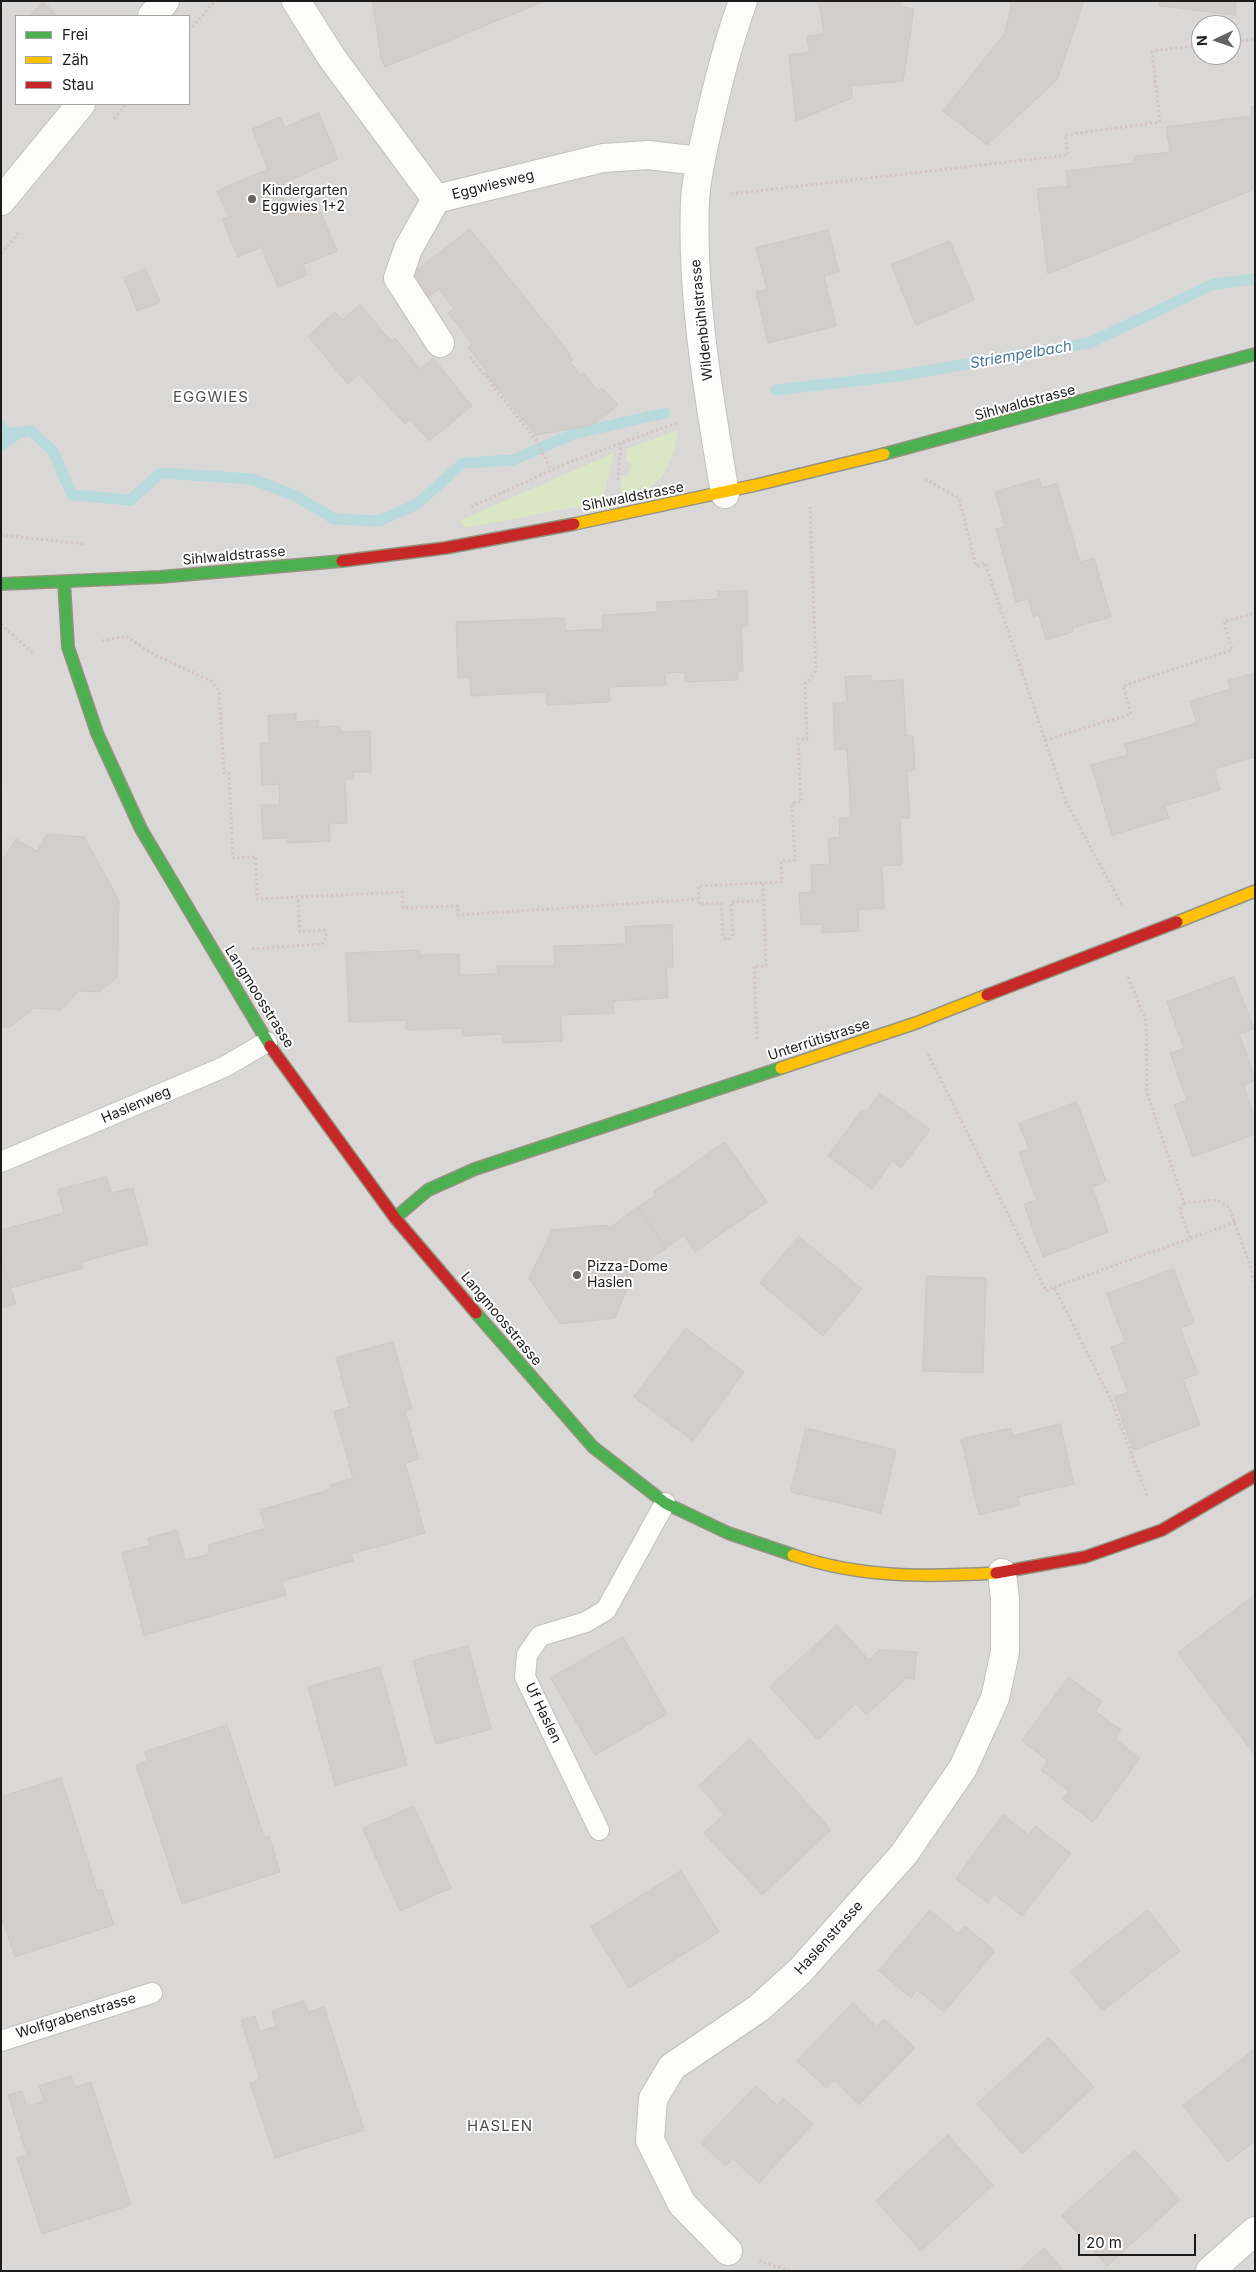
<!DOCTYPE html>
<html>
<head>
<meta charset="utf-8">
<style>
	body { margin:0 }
	#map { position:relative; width:1256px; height:2272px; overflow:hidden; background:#eae8e5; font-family:Inter,sans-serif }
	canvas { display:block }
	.frame { position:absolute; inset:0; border:2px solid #1c1c1c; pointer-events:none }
	.legend { position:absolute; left:15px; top:15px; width:175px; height:90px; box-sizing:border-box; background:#fff; border:1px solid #a4a4a4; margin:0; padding:6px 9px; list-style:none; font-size:15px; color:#1c1c1c }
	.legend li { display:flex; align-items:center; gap:10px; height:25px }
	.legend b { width:25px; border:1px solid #a4a4a4 }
	.north { position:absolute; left:1191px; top:15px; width:50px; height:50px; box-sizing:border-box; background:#fff; border:1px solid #a4a4a4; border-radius:50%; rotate:267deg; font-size:14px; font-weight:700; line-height:20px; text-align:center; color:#1c1c1c }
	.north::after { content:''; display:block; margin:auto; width:18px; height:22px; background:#646362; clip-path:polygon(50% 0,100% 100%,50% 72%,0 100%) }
	.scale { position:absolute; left:1078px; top:2234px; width:118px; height:22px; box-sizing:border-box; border:2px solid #1c1c1c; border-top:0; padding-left:6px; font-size:15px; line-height:18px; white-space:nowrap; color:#1c1c1c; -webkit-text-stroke:4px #fff; paint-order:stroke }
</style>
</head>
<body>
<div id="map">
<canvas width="1256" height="2272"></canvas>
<div class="frame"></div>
<ul class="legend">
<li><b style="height:6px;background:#4caf50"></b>Frei</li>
<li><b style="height:6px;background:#ffc107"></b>Zäh</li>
<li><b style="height:6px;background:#c62828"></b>Stau</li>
</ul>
<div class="north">N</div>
<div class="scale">20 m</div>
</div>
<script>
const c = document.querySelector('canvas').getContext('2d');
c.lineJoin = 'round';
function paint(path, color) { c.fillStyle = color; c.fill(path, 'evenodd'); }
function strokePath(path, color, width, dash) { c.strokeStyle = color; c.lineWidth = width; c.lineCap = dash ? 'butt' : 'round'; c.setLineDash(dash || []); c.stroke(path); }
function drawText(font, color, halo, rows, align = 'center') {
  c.font = font + ' Inter,sans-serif'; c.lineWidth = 4; c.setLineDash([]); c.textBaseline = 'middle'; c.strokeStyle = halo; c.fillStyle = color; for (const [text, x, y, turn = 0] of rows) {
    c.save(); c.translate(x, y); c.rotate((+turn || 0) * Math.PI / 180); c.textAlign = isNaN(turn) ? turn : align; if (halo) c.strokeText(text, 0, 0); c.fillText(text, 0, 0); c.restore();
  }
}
paint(new Path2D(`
	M1,1H1255V2271H1ZM16,16H189V104H16ZM1201,25H1231V55H1201Z`), '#d9d8d6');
paint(new Path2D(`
	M678,430C675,455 665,485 638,493C633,495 629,496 623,495L620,483L623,476L629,475L632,464L627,461V449Z
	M614,453L602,502L465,528L461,520Z`), '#dbe7c4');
paint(new Path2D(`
	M1,784L22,801L32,829L1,840Z`), '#dad9d8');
paint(new Path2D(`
	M1,418L9,428L33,427L31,431L1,452Z`), '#b8dadd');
strokePath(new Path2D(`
	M776,390L897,376L1089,343L1214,284L1255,279
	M1,434L31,431L53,451L72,495L130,500L161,473L252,479L296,496L334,519L379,521L417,504L463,463L513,460L573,434L665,413`), '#b8dadd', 11);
const building = new Path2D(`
	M373,1H545L385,67L381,58Z
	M819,1H899L901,7L914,9L903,81L852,86V98L796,121L789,55L809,52L807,36L824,34Z
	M1012,1H1084L1057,80L987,145L943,111L1005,33Z
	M1160,1H1236V15L1160,6Z
	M43,2L58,16H30Z
	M1255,106V189L1048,274L1037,189L1068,186L1066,171L1134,163V156L1170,152L1166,127L1252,116L1251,107Z
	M319,113L338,159L283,183L287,193L283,195L286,204L291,203L296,213L317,204L337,251L303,265L307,275L278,287L261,247L238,257L222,219L229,217L217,191L268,169L252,129L280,117L285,127Z
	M470,229L570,354L569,355L573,360L570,362L580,375L583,373L598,391L602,388L618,405L593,425L536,435L485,373L487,372L468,347L472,343L448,313L454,309L439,289L427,298L410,276Z
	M828,230L839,272L824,276L836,326L768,343L756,292L767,289L756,248Z
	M950,241L974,300L916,325L891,265Z
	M146,269L160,302L137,311L124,278Z
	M360,305L391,341L395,338L420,369L433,358L472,406L429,441L410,419L405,424L359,374L348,384L308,336L335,312L342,320Z
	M1039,479L1042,488L1057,483L1080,562L1094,558L1111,617L1072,628L1073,632L1046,640L1039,615L1033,617L1029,599L1016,602L996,529L1005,527L995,492Z
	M747,591L748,626L741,627L743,671H737L738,680L685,682V672L665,673L666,685L609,687L610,702L547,705L546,692L471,696L470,677L458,678L456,622L565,618V631L603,629L602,615L657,612V602L718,599V592Z
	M1255,673V757L1214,769L1220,790L1165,806L1169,818L1112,835L1091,765L1128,755L1125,744L1197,723L1190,701L1230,689L1228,681Z
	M871,676V681L903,680L906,736H913L915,770L907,771L910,818H900L902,865L882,866L884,908L858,910L859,931L822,933V924L801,925L799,893L812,892L811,865L830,864L828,838L840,837L839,818H851L847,749L835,750L833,703L847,702L845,677Z
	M296,714V722L319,720L318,727L340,726V732L370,731L371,772H353L354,779H345L347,823L329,824L330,841L287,843V838L263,839L261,805H280L279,784L262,785L260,743H269L268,716Z
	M47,834L84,837L119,900L117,977L99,992L79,991L61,1010L34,1008L10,1027H1V862L16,839L37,851Z
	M672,925L673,967H666L668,998L613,1001L614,1013L561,1015L562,1041L502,1043V1034L462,1036V1028L406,1030V1020L349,1022L346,953L420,950V955L459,954L460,975L498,974L497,966H555L554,946L626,944L625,927Z
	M1234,977L1254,1029L1239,1034L1255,1077V1081L1243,1085L1255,1117V1134L1193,1157L1174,1105L1187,1100L1170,1053L1184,1048L1167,1002Z
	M880,1093L930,1130L901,1168L892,1161L872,1189L828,1156L862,1110L866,1112Z
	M1077,1102L1106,1181L1092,1187L1108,1232L1043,1257L1024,1204L1037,1200L1019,1153L1029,1149L1019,1124Z
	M725,1142L767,1202L695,1252L684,1235L666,1248L638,1207L656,1195L654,1192Z
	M107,1177L111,1193L133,1188L148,1244L81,1262L83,1268L10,1288L1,1257V1230L64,1213L58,1190Z
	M638,1207L666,1248L636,1268L615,1318L560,1324L529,1278L552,1230L607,1225L609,1228Z
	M799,1236L862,1289L823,1336L760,1283Z
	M1,1257L16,1304L1,1308Z
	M1174,1269L1194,1323L1180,1328L1198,1374L1183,1379L1200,1425L1133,1450L1114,1397L1128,1392L1111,1347L1125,1342L1107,1294Z
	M927,1276L986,1278L983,1373L923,1371Z
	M686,1328L744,1372L693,1441L634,1397Z
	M393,1342L412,1409L405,1411L419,1459L405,1463L425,1533L351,1554L353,1561L282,1581L286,1595L144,1635L122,1553L150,1545L148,1538L177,1530L185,1560L210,1554L208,1545L266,1528L260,1510L332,1489L330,1485L353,1478L334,1411L350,1407L336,1358Z
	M1060,1424L1074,1484L1018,1497L1020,1505L979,1515L961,1439L1011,1428L1013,1435Z
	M806,1428L896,1450L881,1513L791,1492Z
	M1255,1595V1755L1178,1653Z
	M837,1625L869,1660L879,1650L917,1652L914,1679L907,1678L866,1715L856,1703L818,1740L770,1687Z
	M623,1637L667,1714L595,1755L551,1678Z
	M468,1646L491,1729L436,1744L413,1661Z
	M380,1667L407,1765L335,1785L308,1687Z
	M1069,1677L1102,1702L1095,1711L1121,1730L1115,1739L1140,1758L1093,1822L1062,1799L1069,1791L1041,1770L1048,1761L1022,1741Z
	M227,1725L264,1837L269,1836L280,1872L182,1904L136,1765L148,1761L145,1752Z
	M750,1739L831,1830L762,1895L704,1833L724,1814L699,1786Z
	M61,1778L97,1890L102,1889L114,1925L15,1957L1,1916V1797Z
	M414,1806L451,1888L400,1911L363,1829Z
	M1003,1815L1029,1835L1035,1826L1071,1853L1022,1916L994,1894L988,1903L956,1879Z
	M681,1871L719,1932L629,1988L591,1927Z
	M930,1910L958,1934L965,1926L995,1951L944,2012L917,1990L911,1998L879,1971Z
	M1148,1910L1180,1951L1102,2011L1071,1971Z
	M304,2001L308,2012L324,2007L364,2130L275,2158L250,2083L260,2079L241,2020L255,2016L260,2031L276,2026L272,2011Z
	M853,2003L877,2027L884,2019L915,2048L859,2105L834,2080L826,2088L797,2061Z
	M1049,2038L1094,2087L1022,2154L977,2104Z
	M1255,2049V2141L1228,2162L1183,2106Z
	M71,2076L75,2087L91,2082L131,2205L42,2234L17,2158L27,2155L8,2095L22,2091L27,2106L44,2101L39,2086Z
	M756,2086L777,2105L783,2098L813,2124L759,2183L733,2159L726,2166L701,2143Z
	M948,2135L993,2185L921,2251L876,2201Z
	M1135,2150L1180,2200L1107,2266L1062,2216Z
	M1044,2248L1064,2271H1019Z`);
paint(building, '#d1cecc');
strokePath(building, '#cdc9c6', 1);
const lane = new Path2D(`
	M1,1162L224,1067L267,1042
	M599,1830L525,1677L527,1655L540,1636L586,1622L606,1610L665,1503
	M1,2041L152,1993`);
const street = new Path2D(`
	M296,1L332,58L436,199
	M152,16L165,1
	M436,199L603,158L648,155L700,161
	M436,199L408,249L398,278L440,343
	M1,201L81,104
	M725,494C709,397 691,298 695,200C697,172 704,145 710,118C719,78 729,40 743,1
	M728,2251L682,2204L650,2140L653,2099L672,2067L759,2008L800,1971L904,1854L963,1768L995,1698L1005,1652V1599L1002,1573
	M1210,2271L1255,2231`);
const fast = new Path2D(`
	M884,454L1255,354
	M64,582L68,647L97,733L141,829L270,1046
	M1,584L160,577L342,561
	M395,1218L428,1190L475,1169L781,1068
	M476,1313L593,1447L665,1503L728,1533L793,1555`);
const slow = new Path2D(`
	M574,524L756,485L884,454
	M1177,922L1255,891
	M781,1068L916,1023L987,995
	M793,1555C860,1578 926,1577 996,1573`);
const jam = new Path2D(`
	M342,561L445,548L574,524
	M987,995L1177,922
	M270,1046L395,1218L476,1313
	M996,1573L1085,1557L1162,1530L1255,1476`);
strokePath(lane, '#c1c0bf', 22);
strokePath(street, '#c1c0bf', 30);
strokePath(fast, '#94937e', 14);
strokePath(slow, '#94937e', 14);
strokePath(jam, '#94937e', 14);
strokePath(new Path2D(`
	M189,31L215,1
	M1231,42L1255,39
	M114,119L126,104
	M731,194L1068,155L1065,135L1160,122L1152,51L1201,45
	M1,254L20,231
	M470,357L536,440L551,470
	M925,479L959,498L976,566L985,563L1066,802L1122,905
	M618,480L621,443
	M471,507L567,463L676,423V420
	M1,535L85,544
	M1,624L34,654
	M102,641L126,636L151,653L211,681L219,691L224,773H229L233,858L256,857L257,899L402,892L403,908L458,906V915L699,899V904L721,903L723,935L724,938L728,940L733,934L731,902L762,901
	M1045,740L1131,714L1123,686L1232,650L1224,622L1255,613
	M699,899L698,886L763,883
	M252,949L322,944L327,936L324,930L300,932L298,897
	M1128,977L1146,1021L1147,1092L1184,1203L1217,1200L1229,1207L1251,1268L1255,1290
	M757,1039L754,966H766L763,883L782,882L781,861L795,860L792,803L801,802L798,739H807L805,684L816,671L810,507
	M928,1054L1046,1291L1054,1287L1112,1402L1148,1498
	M1184,1203L1180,1210L1190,1238
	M1054,1287L1236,1222
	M759,2261L790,2271`), '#d5c6c5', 3, [2.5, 2.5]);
strokePath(lane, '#fcfcfb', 20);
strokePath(street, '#fcfcfb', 28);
strokePath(fast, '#4caf50', 11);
strokePath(slow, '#ffc107', 11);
strokePath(jam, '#c62828', 11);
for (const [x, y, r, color] of [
	[252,199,5,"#646362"],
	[577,1275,5,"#646362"]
]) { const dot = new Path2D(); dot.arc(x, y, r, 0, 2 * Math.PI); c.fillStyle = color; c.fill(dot); strokePath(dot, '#fff', 2); }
drawText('14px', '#1c1c1c', '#fff', [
	["Eggwiesweg",493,185,-14],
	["Wildenbühlstrasse",702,320,-96],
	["Sihlwaldstrasse",1025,403,-15],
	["Sihlwaldstrasse",633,497,-11],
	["Sihlwaldstrasse",234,556,-5],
	["Langmoosstrasse",259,997,58],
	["Unterrütistrasse",819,1040,-18],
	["Haslenweg",136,1105,-23],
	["Langmoosstrasse",501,1319,50],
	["Uf Haslen",543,1713,64],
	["Haslenstrasse",829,1938,-48],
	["Wolfgrabenstrasse",76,2016,-17]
]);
drawText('14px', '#1c1c1c', '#fff', [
	["Kindergarten",262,191],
	["Eggwies 1+2",262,207],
	["Pizza-Dome",587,1267],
	["Haslen",587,1283]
], 'left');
drawText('italic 15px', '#467899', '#fff', [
	["Striempelbach",1021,355,-10]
]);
c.letterSpacing = '1px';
drawText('15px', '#4f4f4f', '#fff', [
	["EGGWIES",211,397],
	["HASLEN",500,2126]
]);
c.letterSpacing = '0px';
</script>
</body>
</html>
